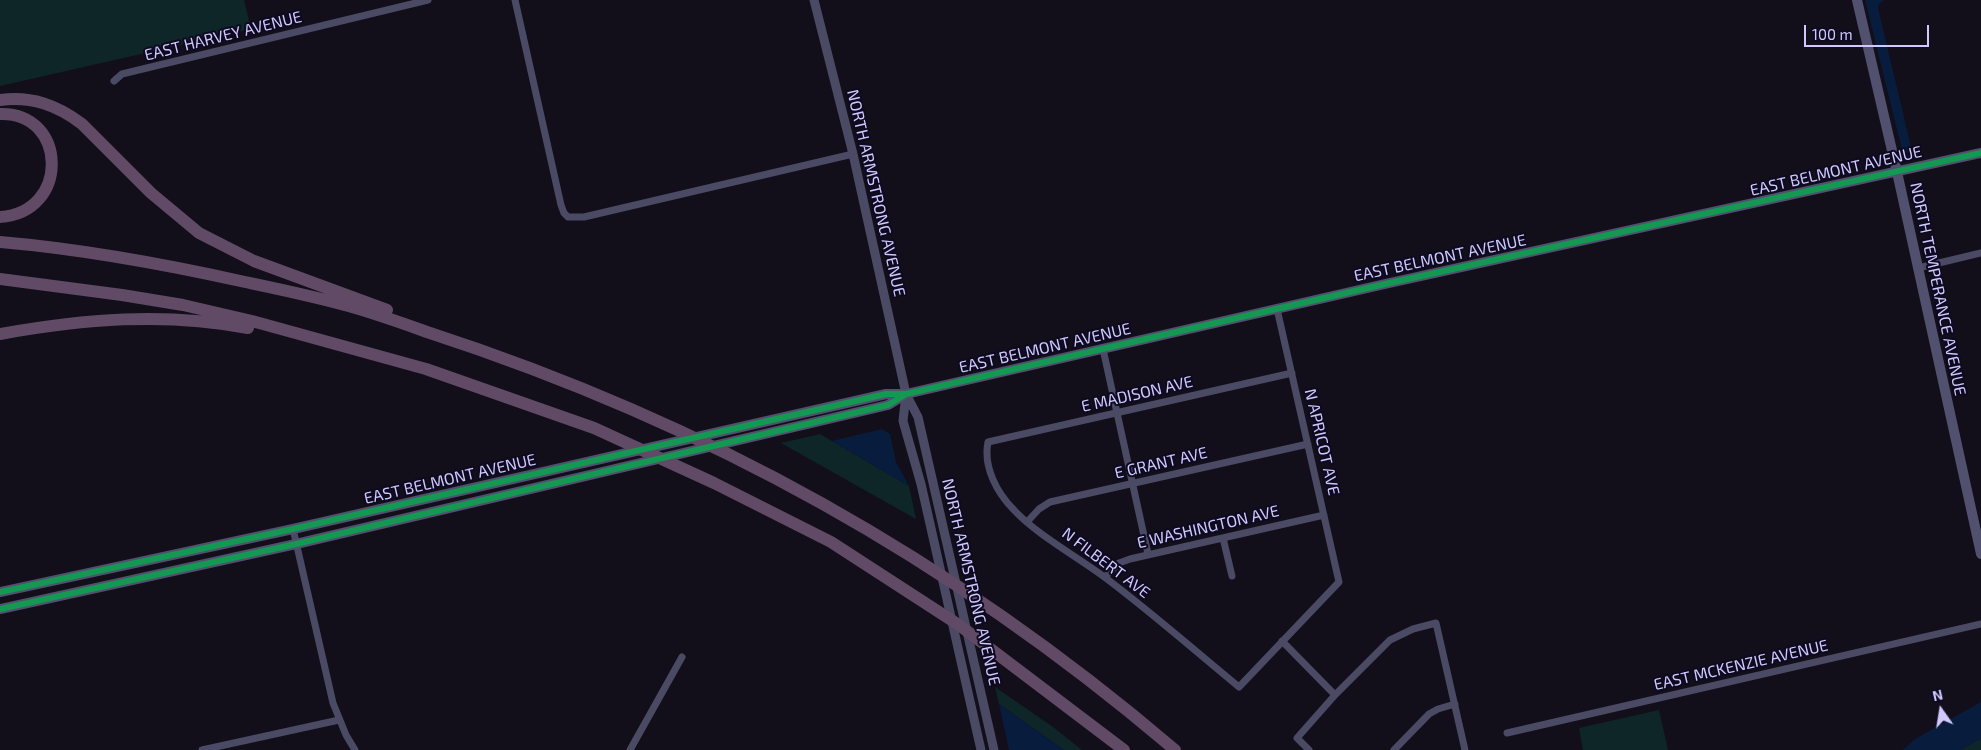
<!DOCTYPE html>
<html>
<head>
<meta charset="utf-8">
<style>
	body { margin:0 }
	#map { position:relative; width:1981px; height:750px; overflow:hidden; background:#120f1b; font-family:"Exo 2",sans-serif }
	canvas { display:block }
	.north { position:absolute; left:1916px; top:685px; width:50px; height:50px; -webkit-text-stroke:4px #0e0a20; paint-order:stroke; rotate:347deg; font-size:14px; font-weight:700; line-height:20px; text-align:center; color:#cfc9ff }
	.north::after { content:''; display:block; margin:auto; width:18px; height:22px; background:#cfc9ff; clip-path:polygon(50% 0,100% 100%,50% 72%,0 100%) }
	.scale { position:absolute; left:1804px; top:25px; width:125px; height:22px; box-sizing:border-box; border:2px solid #cfc9ff; border-top:0; padding-left:6px; font-size:15px; line-height:18px; white-space:nowrap; color:#cfc9ff; -webkit-text-stroke:4px #0e0a20; paint-order:stroke }
</style>
</head>
<body>
<div id="map">
<canvas width="1981" height="750"></canvas>
<div class="north">N</div>
<div class="scale">100 m</div>
</div>
<script>
const c = document.querySelector('canvas').getContext('2d');
c.lineJoin = 'round';
function paint(path, color) { c.fillStyle = color; c.fill(path, 'evenodd'); }
function strokePath(path, color, width, dash) { c.strokeStyle = color; c.lineWidth = width; c.lineCap = dash ? 'butt' : 'round'; c.setLineDash(dash || []); c.stroke(path); }
function drawText(font, color, halo, rows, align = 'center') {
  c.font = font + ' "Exo 2",sans-serif'; c.lineWidth = 4; c.setLineDash([]); c.textBaseline = 'middle'; c.strokeStyle = halo; c.fillStyle = color; for (const [text, x, y, turn = 0] of rows) {
    c.save(); c.translate(x, y); c.rotate((+turn || 0) * Math.PI / 180); c.textAlign = isNaN(turn) ? turn : align; if (halo) c.strokeText(text, 0, 0); c.fillText(text, 0, 0); c.restore();
  }
}
paint(new Path2D(`
	M0,0H244L251,29L0,86Z
	M820,434L909,486L916,519L781,443Z
	M995,687L1053,727L1082,750H1064L999,704Z
	M1659,710L1668,750H1583L1579,728Z
	M1981,738V750H1961Z`), '#0e2627');
paint(new Path2D(`
	M1865,0H1884L1879,4L1878,8L1913,155L1904,152L1901,146Z
	M882,429L890,434L896,462L909,486L832,441Z
	M1981,702V738L1961,750H1903L1915,739Z
	M999,704L1064,750H1009Z`), '#081c3e');
strokePath(new Path2D(`
	M515,0L561,205L564,213L568,217H584L853,154
	M114,81L122,74L428,0
	M1918,268L1981,253
	M1277,309L1339,582L1239,687C1194,650 1150,611 1103,576C1076,556 1036,534 1014,510C997,493 983,467 988,442L1292,373
	M1103,349L1148,554
	M1027,522L1039,509L1050,502L1308,444
	M293,529L333,703L346,735L355,750
	M1223,538L1232,576
	M1105,577L1119,563L1130,559L1324,515
	M1282,641L1335,695
	M1507,733L1981,624
	M202,750L339,720
	M630,750L682,657
	M1309,750L1297,738L1335,695L1390,640L1413,629L1436,623L1465,750
	M1394,750L1429,714L1438,709L1455,704`), '#4b4a64', 7);
strokePath(new Path2D(`
	M814,0L853,154L906,394L918,417L994,750
	M906,394L903,421L921,484L981,750`), '#4b4a64', 9);
strokePath(new Path2D(`
	M1857,0L1897,172L1981,554
	M0,592L293,529L886,394H906L1385,284L1981,153
	M0,609L296,544L888,405L906,394`), '#52506f', 10);
strokePath(new Path2D(`
	M0,100C32,96 57,105 82,124L151,193L199,233L254,261L387,310
	M0,114C68,112 70,213 0,217
	M0,242C82,249 164,264 245,282C283,290 322,298 359,309C382,316 405,324 427,332C707,423 951,559 1175,750
	M0,279L122,295L183,305L252,321L426,369L594,428L714,483L831,542L959,625L1124,750
	M0,334C83,319 164,312 248,328`), '#614a65', 12);
strokePath(new Path2D(`
	M0,592L293,529L886,394H906L1385,284L1981,153
	M0,609L296,544L888,405L906,394`), '#139951', 6);
drawText('16px', '#cfc9ff', '#0e0a20', [
	["EAST HARVEY AVENUE",223,36,-14],
	["EAST BELMONT AVENUE",1836,171,-13],
	["NORTH ARMSTRONG AVENUE",876,193,77],
	["EAST BELMONT AVENUE",1440,258,-12],
	["NORTH TEMPERANCE AVENUE",1938,289,78],
	["EAST BELMONT AVENUE",1045,348,-13],
	["E MADISON AVE",1137,394,-13],
	["N APRICOT AVE",1322,442,77],
	["E GRANT AVE",1161,463,-13],
	["EAST BELMONT AVENUE",450,479,-13],
	["E WASHINGTON AVE",1208,527,-13],
	["N FILBERT AVE",1106,563,37],
	["NORTH ARMSTRONG AVENUE",971,582,77],
	["EAST MCKENZIE AVENUE",1741,665,-13]
]);
</script>
</body>
</html>
